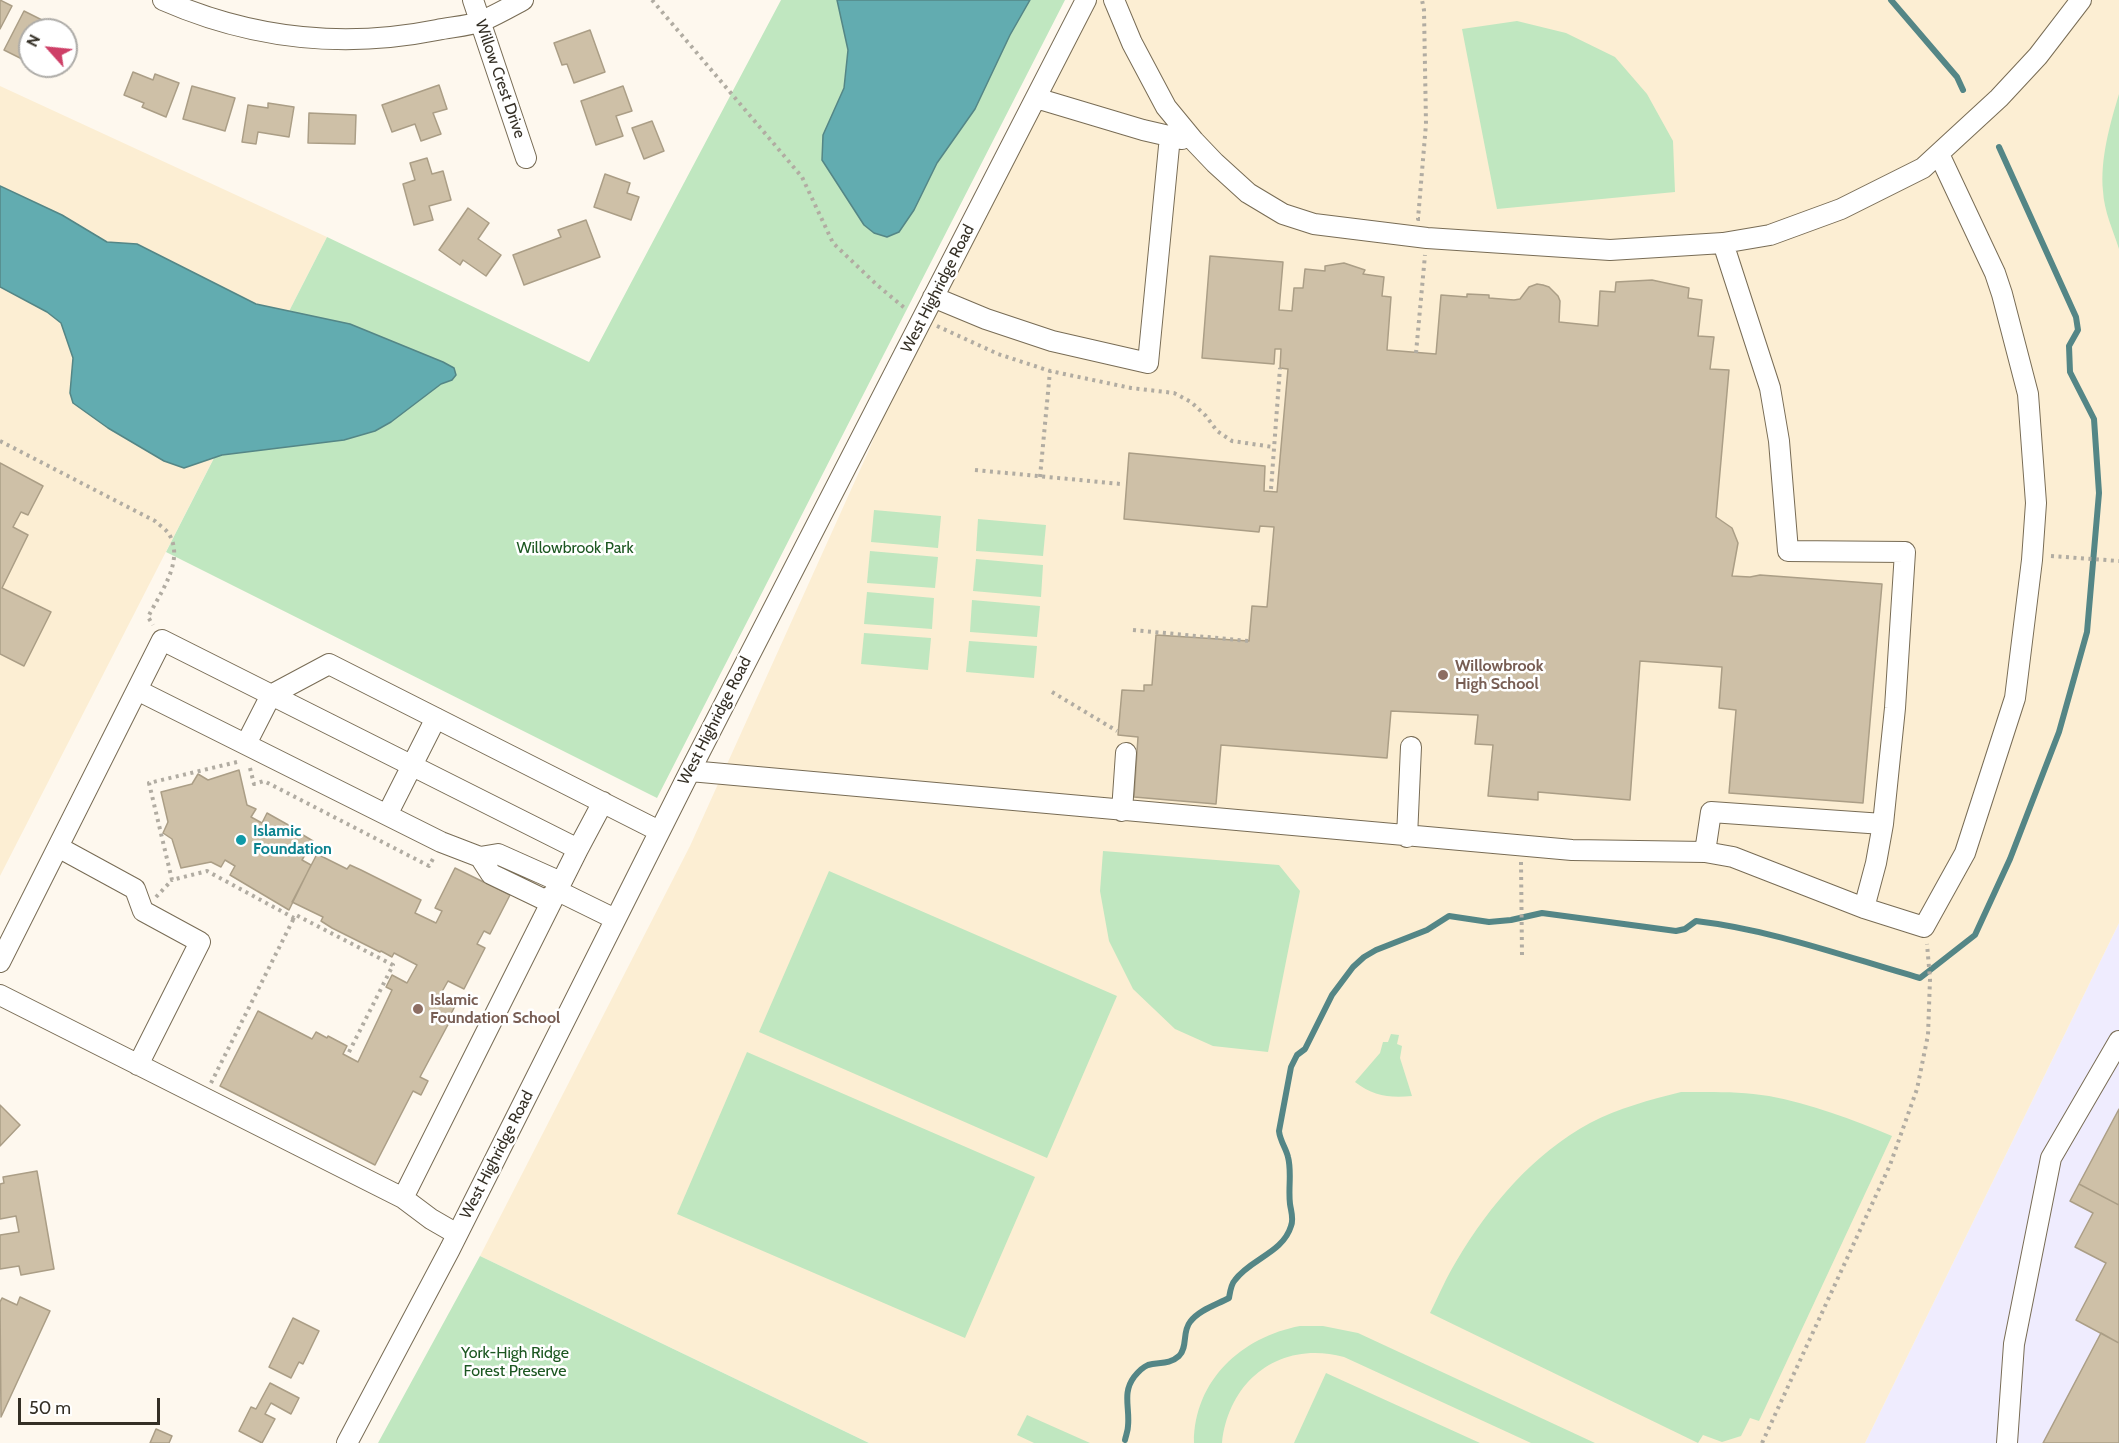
<!DOCTYPE html>
<html>
<head>
<meta charset="utf-8">
<style>
	body { margin:0 }
	#map { position:relative; width:2119px; height:1443px; overflow:hidden; background:#fef8ee; font-family:Cabin,sans-serif }
	canvas { display:block }
	.north { position:absolute; left:18px; top:18px; width:60px; height:60px; box-sizing:border-box; background:#fff; border:2px solid #aeaca8; border-radius:50%; rotate:297deg; font-size:16px; font-weight:700; line-height:24px; text-align:center; color:#342f25 }
	.north::after { content:''; display:block; margin:auto; width:21px; height:27px; background:#ce3f67; clip-path:polygon(50% 0,100% 100%,50% 72%,0 100%) }
	.scale { position:absolute; left:18px; top:1398px; width:142px; height:27px; box-sizing:border-box; border:3px solid #342f25; border-top:0; padding-left:8px; font-size:18px; line-height:21px; white-space:nowrap; color:#342f25; -webkit-text-stroke:4px #fff; paint-order:stroke }
</style>
</head>
<body>
<div id="map">
<canvas width="2119" height="1443"></canvas>
<div class="north">N</div>
<div class="scale">50 m</div>
</div>
<script>
const c = document.querySelector('canvas').getContext('2d');
c.lineJoin = 'round';
function paint(path, color) { c.fillStyle = color; c.fill(path, 'evenodd'); }
function strokePath(path, color, width, dash) { c.strokeStyle = color; c.lineWidth = width; c.lineCap = dash ? 'butt' : 'round'; c.setLineDash(dash || []); c.stroke(path); }
function drawText(font, color, halo, rows, align = 'center') {
  c.font = font + ' Cabin,sans-serif'; c.lineWidth = 5; c.setLineDash([]); c.textBaseline = 'middle'; c.strokeStyle = halo; c.fillStyle = color; for (const [text, x, y, turn = 0] of rows) {
    c.save(); c.translate(x, y); c.rotate((+turn || 0) * Math.PI / 180); c.textAlign = isNaN(turn) ? turn : align; if (halo) c.strokeText(text, 0, 0); c.fillText(text, 0, 0); c.restore();
  }
}
paint(new Path2D(`
	M2119,923V1443H1865Z`), '#efecfe');
paint(new Path2D(`
	M1094,0H2119V923L1865,1443H869L480,1256L690,846L869,450L884,413Z
	M0,86L327,237L0,876Z`), '#fceed3');
paint(new Path2D(`
	M781,0H1065L657,798L166,552L327,237L589,362Z
	M1517,21L1566,33L1615,57L1647,94L1673,141L1675,192L1497,209L1462,29Z
	M2119,94V249C2113,230 2104,211 2103,191C2100,159 2110,124 2119,94Z
	M874,510L941,516L938,548L871,542Z
	M978,519L1046,525L1043,556L976,551Z
	M870,551L938,557L935,588L867,583Z
	M976,559L1043,565L1041,597L973,591Z
	M867,592L934,598L932,629L864,624Z
	M972,600L1040,606L1037,637L970,632Z
	M864,633L931,638L928,670L861,664Z
	M969,641L1037,646L1034,678L966,672Z
	M1103,851L1279,865L1300,891L1268,1052L1213,1046L1175,1029L1133,989L1109,941L1100,891Z
	M829,871L1117,996L1047,1158L759,1032Z
	M1391,1034L1399,1035L1397,1044L1402,1046L1400,1058L1412,1096C1389,1098 1373,1096 1355,1082L1380,1053L1383,1042H1388Z
	M747,1052L1035,1177L965,1338L677,1214Z
	M1681,1092C1710,1092 1740,1091 1769,1096C1811,1104 1852,1119 1892,1136L1759,1421L1750,1418L1741,1436L1722,1442L1703,1435L1698,1443L1430,1313C1439,1295 1447,1276 1457,1260C1490,1205 1533,1154 1590,1123C1618,1108 1650,1100 1681,1092Z
	M480,1256L869,1443H378Z
	M1300,1326H1323L1358,1333L1595,1443H1531L1344,1357C1281,1340 1229,1379 1222,1443H1194C1194,1380 1242,1337 1300,1326Z
	M1326,1373L1480,1443H1294Z
	M1027,1415L1090,1443H1034L1017,1435Z`), '#c0e7c0');
const water = new Path2D(`
	M837,0H1030L1010,35L975,109L937,163L914,210L899,232L887,237L874,233L864,225L822,160L823,135L844,88L848,50Z
	M0,186L62,215L107,242L137,244L256,304L350,324L443,362L454,368L456,375L452,380L441,384L391,422L375,431L344,440L222,455L184,468L164,461L108,428L73,403L70,393L73,358L61,323L47,312L0,287Z`);
paint(water, '#62acb0');
strokePath(water, '#548686', 1.5);
strokePath(new Path2D(`
	M1891,0L1957,77L1963,90
	M1125,1440C1126,1435 1128,1431 1128,1426C1130,1408 1122,1393 1134,1377C1138,1372 1143,1367 1148,1365C1159,1362 1169,1365 1179,1356C1188,1347 1182,1332 1190,1322C1199,1310 1216,1305 1229,1298C1230,1292 1231,1284 1235,1280C1250,1259 1283,1253 1291,1226C1294,1219 1291,1211 1290,1204C1288,1188 1292,1172 1288,1157C1286,1148 1280,1141 1279,1131L1291,1067L1297,1055L1305,1049L1332,995L1353,967L1364,957L1376,950L1427,930L1449,916L1489,922L1511,920L1542,913L1676,931L1685,929L1696,921C1773,930 1846,957 1920,978L1975,935L2010,859L2059,732L2087,632L2099,493L2094,419L2070,372L2069,346L2078,330L2076,317L1999,147`), '#548686', 6);
const building = new Path2D(`
	M0,0L12,6L0,29Z
	M24,11L48,23L44,30H30V63L4,50Z
	M590,30L605,72L574,83L567,64L562,65L554,43Z
	M133,72L153,80L155,74L179,83L166,117L142,107L144,103L124,95Z
	M439,85L447,109L433,113L441,134L421,141L415,124L392,132L382,105Z
	M192,86L235,98L225,131L183,119Z
	M623,86L632,111L616,116L623,136L596,145L581,101Z
	M268,103L294,107L289,137L258,132L256,144L242,142L248,105L268,108Z
	M309,113L356,115L355,144L308,143Z
	M652,121L664,151L644,159L632,128Z
	M427,158L432,174L443,171L451,200L429,206L433,220L414,225L403,184L415,180L410,163Z
	M605,174L630,183L627,193L639,197L631,220L594,207Z
	M468,208L489,223L478,239L501,255L486,276L463,260L460,265L439,250Z
	M586,220L600,257L524,285L513,255L561,237L558,230Z
	M1210,256L1283,262L1279,310L1292,311L1294,288H1303L1305,269L1325,271V266L1344,263L1365,270L1363,274L1384,277L1382,296L1391,297L1387,350L1436,354L1441,295L1467,297V294L1489,295V298L1514,300L1520,299L1529,287L1537,284L1543,285L1549,287L1558,296L1560,301L1559,322L1598,326L1600,291L1615,292L1616,282L1652,280L1689,288L1688,298L1702,300L1698,336L1714,337L1710,369L1729,370L1716,517L1732,528L1738,543L1732,576L1750,577L1760,575L1882,584L1863,803L1729,793L1736,710L1719,708L1722,667L1640,661L1630,800L1538,792V800L1488,796L1493,745L1475,744L1478,715L1391,711L1387,758L1221,745L1216,804L1134,797L1138,737L1118,735L1122,690L1144,691V685H1152L1156,635L1249,641L1252,606L1267,607L1274,527L1260,526L1259,532L1124,519L1129,453L1265,466L1264,491L1277,492L1288,369L1280,368L1281,349H1275L1274,364L1202,358Z
	M0,463L43,486L28,515L21,512L13,527L28,535L2,588L51,612L24,666L0,654Z
	M239,770L247,805L256,809L251,817L262,823L267,813L299,831L298,832L313,841L302,860L311,865L289,910L230,875L235,866L225,860L221,867L211,862L181,868L172,839L163,833L168,822L161,792L192,784L198,774L208,780Z
	M317,854L347,869L350,865L361,870L421,900L415,913L436,923L442,911L435,908L455,868L510,895L490,934L484,931L477,944L485,948L464,989L448,981L439,997L455,1006L449,1018L451,1019L420,1077L428,1081L421,1095L413,1091L375,1165L220,1086L258,1011L312,1039L316,1032L327,1038L328,1036L347,1046L343,1054L358,1062L392,990L386,987L392,975L407,983L417,965L394,953L392,957L381,951L380,952L332,928L321,921L323,917L292,902Z
	M0,1105L20,1125L0,1146Z
	M2119,1109V1205L2079,1184Z
	M37,1171L54,1269L21,1275L19,1266L0,1269V1235L19,1232L16,1216L0,1219V1184L4,1183L3,1177Z
	M2079,1184L2119,1205V1343L2076,1320L2106,1263L2075,1247L2093,1213L2070,1201Z
	M20,1297L50,1311L1,1417L0,1302L2,1298L17,1305Z
	M293,1318L319,1331L303,1364L299,1362L291,1378L269,1367Z
	M2101,1333L2119,1343V1443H2043Z
	M270,1383L299,1398L291,1414L271,1403L265,1414L275,1419L262,1443L239,1431L251,1407L256,1409Z
	M156,1429L172,1436L169,1443H150Z`);
paint(building, '#cec0a7');
strokePath(building, '#ab9e86', 1.5);
const minor = new Path2D(`
	M163,0C252,39 342,49 437,30C452,27 469,26 482,21C496,15 510,7 523,0
	M473,0L526,158
	M1114,0L1132,43L1166,107L1194,141L1215,163L1248,193L1283,214L1314,224L1427,238L1610,250L1723,243L1770,235L1841,209L1923,168L1999,98L2038,56L2081,0
	M1036,98L1143,130L1182,139
	M933,297L986,319L1052,341L1148,363L1170,136
	M137,690L441,842L480,857L491,874L545,900L558,891
	M246,744L271,695L329,664L659,831
	M690,771L1572,850L1705,852L1733,857L1864,908L1924,927L1965,853L2015,698L2032,560L2036,503L2028,394L2002,294L1995,273L1939,154
	M1122,811L1126,753
	M387,815L436,718
	M1407,837L1411,747
	M58,847L135,889L143,911L200,942L138,1065
	M578,849L603,802
	M1705,852L1711,812L1883,824L1895,708L1905,552L1788,551L1779,441L1770,388L1723,243
	M480,857L498,854L554,879L558,891L615,919
	M1864,908L1876,863L1883,824
	M0,962L162,640L578,849L403,1198
	M0,995L403,1198L431,1219L457,1234
	M347,1443L450,1249L690,771L1086,0
	M2007,1443L2014,1344L2051,1158L2119,1041`);
strokePath(minor, '#786c55', 22);
strokePath(new Path2D(`
	M652,0L802,177L833,243L877,285L907,310
	M1420,219H1418L1426,124L1424,10L1422,0
	M937,326L998,354L1050,371L1131,388L1174,393L1191,402L1206,416L1217,431L1232,441L1273,447
	M1416,353L1425,255
	M0,441L155,521C159,525 166,529 169,534C185,561 160,593 148,617L153,625
	M975,470L1121,484
	M1040,477L1050,371
	M1271,489L1280,368
	M2051,556L2119,561
	M1133,630L1249,641
	M1052,692L1117,731
	M237,762L149,783L172,880L207,871L294,918L296,915L393,965L347,1056
	M250,768L254,784L264,781L429,866L434,857
	M1521,862L1522,956
	M156,897L172,880
	M211,1083L294,918
	M1762,1443L1890,1165L1917,1089L1928,1035L1930,979L1927,944`), '#b1aca2', 4, [3, 4.5]);
strokePath(minor, '#fff', 20);
for (const [x, y, r, color] of [
	[1443,675,6,"#8d6e63"],
	[241,840,6,"#0f9aa8"],
	[418,1009,6,"#8d6e63"]
]) { const dot = new Path2D(); dot.arc(x, y, r, 0, 2 * Math.PI); c.fillStyle = color; c.fill(dot); strokePath(dot, '#fff', 2); }
drawText('16px', '#342f25', '#fff', [
	["Willow Crest Drive",500,79,71],
	["West Highridge Road",938,289,-63],
	["West Highridge Road",715,721,-63],
	["West Highridge Road",497,1155,-63]
]);
drawText('16px', '#1c5721', '#fff', [
	["Willowbrook Park",575,548],
	["York-High Ridge",515,1353],
	["Forest Preserve",515,1371]
]);
drawText('bold 16px', '#785e54', '#fff', [
	["Willowbrook",1455,666],
	["High School",1455,684],
	["Islamic",430,1000],
	["Foundation School",430,1018]
], 'left');
drawText('bold 16px', '#0d838f', '#fff', [
	["Islamic",253,831],
	["Foundation",253,849]
], 'left');
</script>
</body>
</html>
